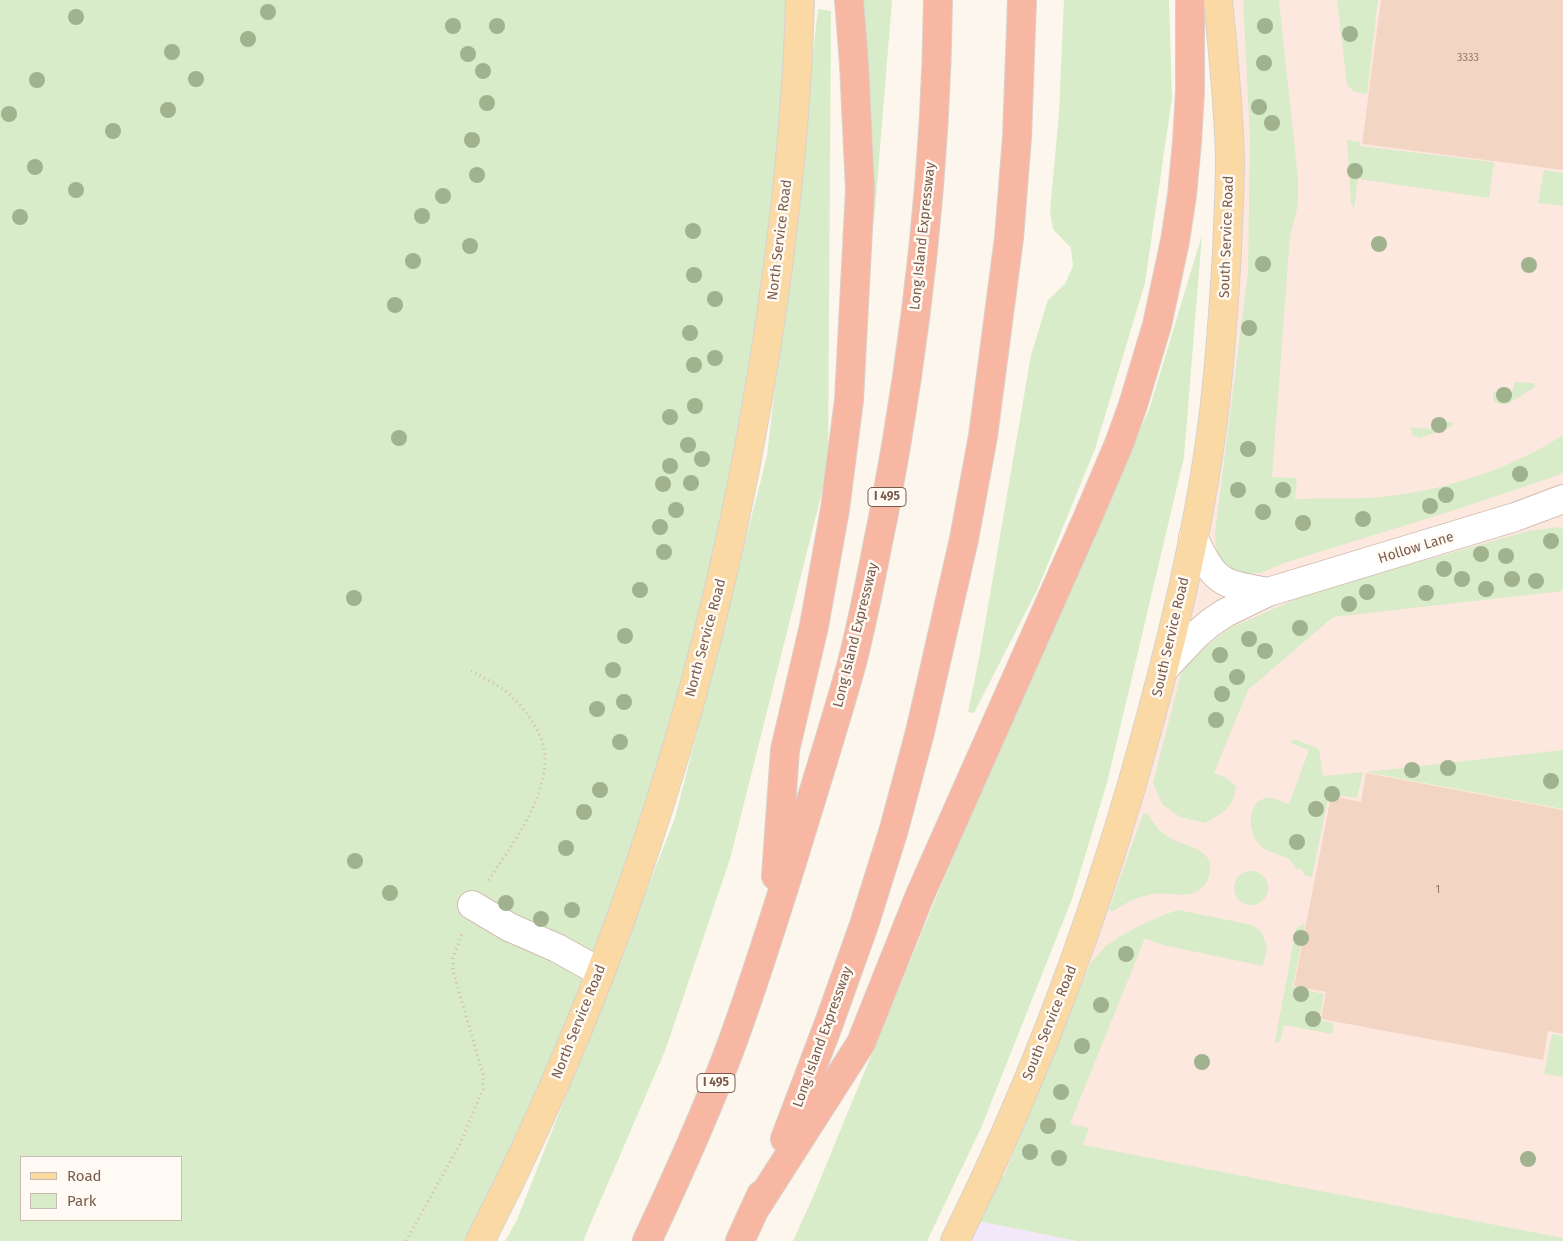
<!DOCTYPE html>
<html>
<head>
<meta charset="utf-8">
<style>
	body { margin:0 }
	#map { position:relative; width:1563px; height:1241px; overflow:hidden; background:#fdf6ec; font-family:"Fira Sans",sans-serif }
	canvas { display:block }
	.legend { position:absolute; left:20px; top:1156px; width:162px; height:65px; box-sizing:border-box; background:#fffaf3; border:1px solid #cabbb1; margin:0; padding:6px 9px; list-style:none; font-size:15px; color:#7a5c4d }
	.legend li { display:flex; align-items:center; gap:10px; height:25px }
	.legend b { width:25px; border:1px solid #cabbb1 }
</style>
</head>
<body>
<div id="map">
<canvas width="1563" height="1241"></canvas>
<ul class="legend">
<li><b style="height:6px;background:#fbd9a5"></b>Road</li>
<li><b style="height:14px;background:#d8ecc9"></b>Park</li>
</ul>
</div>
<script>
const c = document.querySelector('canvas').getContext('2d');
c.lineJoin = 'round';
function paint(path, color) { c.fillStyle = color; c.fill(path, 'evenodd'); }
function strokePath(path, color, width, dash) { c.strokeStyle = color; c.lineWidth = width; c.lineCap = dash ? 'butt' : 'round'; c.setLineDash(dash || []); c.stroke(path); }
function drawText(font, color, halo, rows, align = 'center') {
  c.font = font + ' "Fira Sans",sans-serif'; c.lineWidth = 5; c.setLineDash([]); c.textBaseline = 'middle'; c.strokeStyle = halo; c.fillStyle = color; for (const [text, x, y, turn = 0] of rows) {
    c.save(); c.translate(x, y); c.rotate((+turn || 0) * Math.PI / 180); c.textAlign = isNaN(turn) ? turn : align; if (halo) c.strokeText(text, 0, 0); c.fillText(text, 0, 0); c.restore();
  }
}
paint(new Path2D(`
	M1229,0H1563V1241H1427L998,1175L1070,993L1231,339L1241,89Z`), '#fde8e0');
paint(new Path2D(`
	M978,1221L1077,1241H958Z`), '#f3e8fa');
paint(new Path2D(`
	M0,0H800L773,300L662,798L480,1241H0ZM21,1157H181V1220H21Z
	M858,0H892L874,222L867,221Z
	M1064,0H1169L1172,98L1145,283L1095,449L1038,588L974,713L968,712L980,653L1031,355L1048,300L1065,284L1073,266L1071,248L1053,229L1050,211L1059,114Z
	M1243,0H1279L1298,178V205L1290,237L1272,477L1297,478L1295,499C1319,498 1344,499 1368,498C1437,493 1505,472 1563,435V472L1559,475L1458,509L1287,562L1260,573H1237L1217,556L1215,533L1248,272L1250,137Z
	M1337,0H1378L1367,94L1354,92L1347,84Z
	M818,9L831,11L828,468L730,859L665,1051L583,1241H505L517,1220L675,818L767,456Z
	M1347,140L1360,142V146L1494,162L1489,198L1358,179L1354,209L1351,203Z
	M1544,170L1563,173V206L1538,203Z
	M1202,235L1184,457L1107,783L1072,899L981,1128L927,1241H793L813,1197L1028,674L1149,410Z
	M1515,382L1534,383L1535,387L1506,405L1498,404L1493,400V392H1512Z
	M1433,422H1452L1453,425L1451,427L1420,438L1413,436L1410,427L1431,429Z
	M1558,527L1563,529V591L1333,617L1248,690L1214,773L1228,779L1236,787C1233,809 1223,813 1205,823L1180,817L1162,804L1153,783L1181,674L1194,656L1230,628L1307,594L1528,531Z
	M1295,739L1319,749L1323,776L1363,772L1357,798L1329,794L1312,877L1305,876L1300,868L1297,870C1294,866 1291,860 1287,858C1277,853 1267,853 1259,844C1249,833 1246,806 1263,799C1272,795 1281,802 1289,804L1309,750L1293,744L1291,741Z
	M1563,750V809L1366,772Z
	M1147,813C1153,822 1158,831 1167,836C1184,848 1217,847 1209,875C1208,881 1205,886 1199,890C1187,899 1168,892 1154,894C1138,896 1125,903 1112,912L1109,909L1143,814Z
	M1234 888a17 17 0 1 1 34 0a17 17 0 1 1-34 0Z
	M1179,910L1252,925L1262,933L1267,947L1263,966L1163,945L1145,938L1070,1124L1089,1128L1083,1145L1563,1238V1241H1077L978,1221L998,1175L1004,1176L1091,962C1096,958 1100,952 1104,948C1120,934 1159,915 1179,910Z
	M1305,922L1293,987L1324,994L1319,1020L1334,1023L1332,1034L1284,1025L1280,1041L1277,1043L1275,1041L1296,929Z
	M1552,1034L1563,1036V1077L1544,1074Z`), '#d8ecc9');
paint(new Path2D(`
	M1381,0H1563V170L1362,144Z
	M1366,773L1563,810V1034L1548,1031L1543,1060L1321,1019L1326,992L1294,986L1331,796L1361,802Z`), '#f3d5c3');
const minor = new Path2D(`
	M1193,537C1215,582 1219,584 1268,592
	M1164,669L1195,636L1210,623L1225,613L1268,592L1515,517L1563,499
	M472,905L509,927L557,948L600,972`);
const major = new Path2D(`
	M480,1241C624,963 718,657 766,349C784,234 797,117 800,0
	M955,1241C1038,1074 1103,896 1151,716C1178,617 1202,513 1214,412C1220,359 1224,305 1227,251C1228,221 1230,191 1230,161C1229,107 1223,53 1218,0`);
const highway = new Path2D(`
	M776,876L785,750L814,626L835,509L849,400L860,190L854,64L849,0
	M785,1139L829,1023L864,925L894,829L920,732L964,539L983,436L1009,238L1017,137L1022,0
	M753,1212L861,1043L920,895L1087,519L1119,444L1133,405L1157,325L1175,241L1182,195L1187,142L1190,91V0
	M647,1241C681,1169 714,1096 740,1021C760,964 778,907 796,849C814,790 833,730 850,670C864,619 873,565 884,513C916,344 936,172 938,0
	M740,1241L761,1195`);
strokePath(minor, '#d1beb0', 30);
strokePath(major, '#dad1cd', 30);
strokePath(highway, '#dad1cd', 30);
strokePath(new Path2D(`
	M471,671C485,679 502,686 513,698C529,714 546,738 545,761C544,803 510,848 488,881
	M406,1241L460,1144L483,1089V1074L453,971V958L463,931`), '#d9b8a5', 3, [1, 4]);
strokePath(minor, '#fff', 28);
strokePath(major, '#fbd9a5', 28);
strokePath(highway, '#f7b7a3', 28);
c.fillStyle = '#a0b28e';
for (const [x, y] of [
	[268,12],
	[76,17],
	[453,26],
	[497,26],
	[1265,26],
	[1350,34],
	[248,39],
	[172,52],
	[468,54],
	[1264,63],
	[483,71],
	[196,79],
	[37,80],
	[487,103],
	[1259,107],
	[168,110],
	[9,114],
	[1272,123],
	[113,131],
	[472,140],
	[35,167],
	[1355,171],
	[477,175],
	[76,190],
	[443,196],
	[422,216],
	[20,217],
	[693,231],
	[1379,244],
	[470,246],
	[413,261],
	[1263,264],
	[1529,265],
	[694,275],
	[715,299],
	[395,305],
	[1249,328],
	[690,333],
	[715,358],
	[694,365],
	[1504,395],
	[695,406],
	[670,417],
	[1439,425],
	[399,438],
	[688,445],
	[1248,449],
	[702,459],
	[670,466],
	[1520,474],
	[691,483],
	[663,484],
	[1238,490],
	[1283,490],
	[1446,495],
	[1430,506],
	[676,510],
	[1263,512],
	[1363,519],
	[1303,523],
	[660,527],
	[1551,541],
	[664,552],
	[1481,554],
	[1506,556],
	[1444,569],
	[1462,579],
	[1512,579],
	[1536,581],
	[1486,589],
	[640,590],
	[1367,592],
	[1426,593],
	[354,598],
	[1349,604],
	[1300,628],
	[625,636],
	[1249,639],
	[1265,651],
	[1220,655],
	[613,670],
	[1237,677],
	[1222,694],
	[624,702],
	[597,709],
	[1216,720],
	[620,742],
	[1448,768],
	[1412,770],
	[1551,781],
	[600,790],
	[1332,794],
	[1316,809],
	[584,812],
	[1297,842],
	[566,848],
	[355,861],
	[390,893],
	[506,903],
	[572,910],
	[541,919],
	[1301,938],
	[1126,954],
	[1301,994],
	[1101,1005],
	[1313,1019],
	[1082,1046],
	[1202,1062],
	[1061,1092],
	[1048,1126],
	[1030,1152],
	[1059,1158],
	[1528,1159]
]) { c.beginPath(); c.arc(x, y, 8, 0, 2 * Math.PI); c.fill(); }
drawText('11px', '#987a6a', null, [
	["3333",1468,58],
	["1",1438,890]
]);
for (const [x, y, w] of [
	[887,497,38],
	[716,1083,38]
]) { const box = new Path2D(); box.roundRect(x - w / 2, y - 9.5, w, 19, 4); c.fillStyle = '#fffaf3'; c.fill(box); strokePath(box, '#7a5c4d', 1); }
drawText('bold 12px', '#7a5c4d', null, [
	["I 495",887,497],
	["I 495",716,1083]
]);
drawText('14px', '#7a5c4d', '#fffaf3', [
	["Long Island Expressway",923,236,-84],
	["South Service Road",1227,237,-88],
	["North Service Road",780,240,-83],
	["Hollow Lane",1416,548,-17],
	["Long Island Expressway",856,635,-76],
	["South Service Road",1171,637,-77],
	["North Service Road",706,638,-75],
	["North Service Road",579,1022,-68],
	["South Service Road",1050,1023,-68],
	["Long Island Expressway",823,1037,-70]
]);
</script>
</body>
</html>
